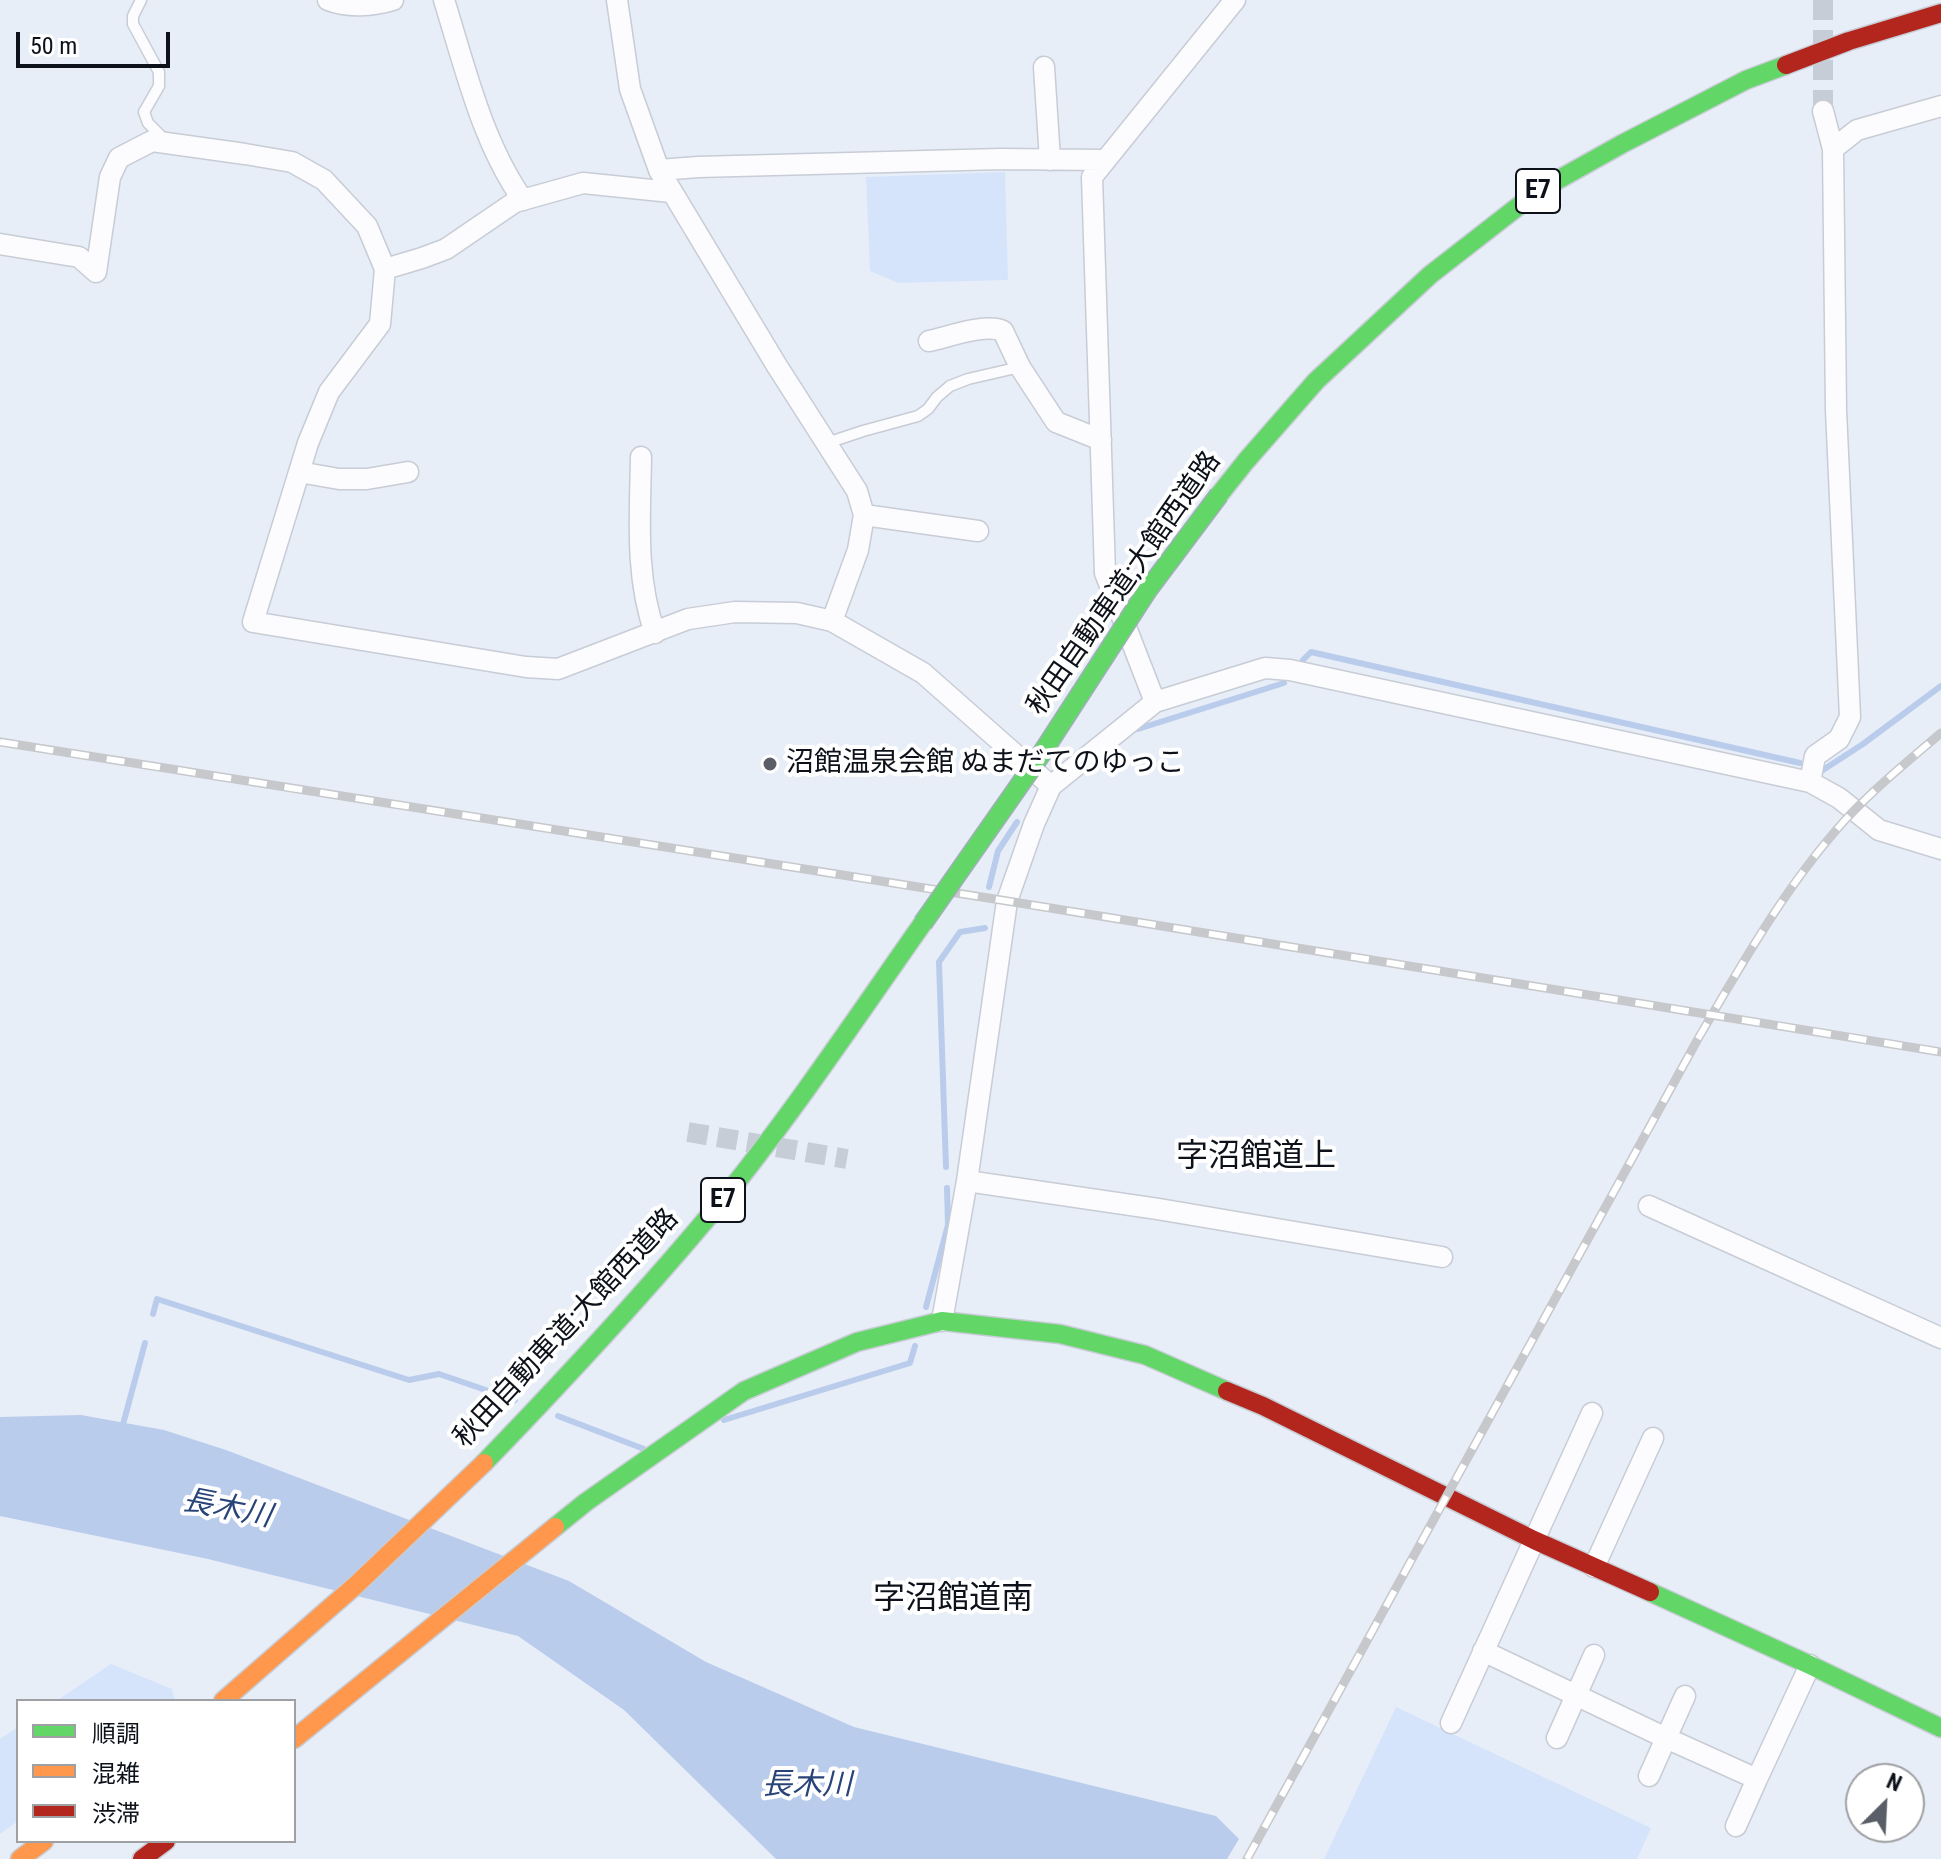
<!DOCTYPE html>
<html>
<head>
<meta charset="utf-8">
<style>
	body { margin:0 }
	#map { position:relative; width:1941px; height:1859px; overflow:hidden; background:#e8eef8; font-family:"Roboto Condensed","Noto Sans JP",sans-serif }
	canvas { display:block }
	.legend { position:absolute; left:16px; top:1699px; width:280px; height:144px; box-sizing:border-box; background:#fff; border:2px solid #9ea0a3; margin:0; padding:10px 14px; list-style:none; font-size:24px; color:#0d1119 }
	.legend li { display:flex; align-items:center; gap:16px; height:40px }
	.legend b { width:40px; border:2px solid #9ea0a3 }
	.north { position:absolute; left:1845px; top:1763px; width:80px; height:80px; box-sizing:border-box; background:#fff; border:2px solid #9ea0a3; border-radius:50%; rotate:24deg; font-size:22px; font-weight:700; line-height:32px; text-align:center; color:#0d1119 }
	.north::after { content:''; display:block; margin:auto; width:28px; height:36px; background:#5a5e67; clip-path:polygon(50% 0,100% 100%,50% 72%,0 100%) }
	.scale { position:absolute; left:16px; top:32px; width:154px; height:36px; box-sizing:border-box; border:4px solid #0d1119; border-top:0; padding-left:10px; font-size:24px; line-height:28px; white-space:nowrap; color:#0d1119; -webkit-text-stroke:6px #fff; paint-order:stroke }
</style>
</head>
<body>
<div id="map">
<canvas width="1941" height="1859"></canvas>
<ul class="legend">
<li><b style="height:10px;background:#63d668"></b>順調</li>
<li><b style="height:10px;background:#ff974d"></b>混雑</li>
<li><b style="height:10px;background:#b3261e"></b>渋滞</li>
</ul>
<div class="north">N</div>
<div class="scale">50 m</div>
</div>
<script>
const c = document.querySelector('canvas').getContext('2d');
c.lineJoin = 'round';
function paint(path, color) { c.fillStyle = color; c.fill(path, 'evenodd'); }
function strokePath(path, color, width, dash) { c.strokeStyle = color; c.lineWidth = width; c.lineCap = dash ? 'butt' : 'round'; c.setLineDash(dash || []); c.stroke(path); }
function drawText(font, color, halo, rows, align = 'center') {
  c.font = font + ' "Roboto Condensed","Noto Sans JP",sans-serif'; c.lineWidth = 8; c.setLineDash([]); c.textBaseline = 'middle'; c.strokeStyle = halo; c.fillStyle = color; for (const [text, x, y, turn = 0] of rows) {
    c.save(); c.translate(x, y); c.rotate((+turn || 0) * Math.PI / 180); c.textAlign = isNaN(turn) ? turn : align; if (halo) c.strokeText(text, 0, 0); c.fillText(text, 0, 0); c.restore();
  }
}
paint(new Path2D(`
	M1005,172L1008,280L898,283L870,271L866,177Z
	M111,1664L172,1689L175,1701H56Z
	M1396,1707L1651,1828L1637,1859H1324Z
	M18,1727V1821L0,1834V1739Z`), '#d6e4fb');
paint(new Path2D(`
	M81,1415L164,1430L226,1450L569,1581L706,1662L854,1727L1216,1816L1239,1839L1227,1859H776L624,1710L518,1636L208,1559L0,1516V1417Z`), '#bacceb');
strokePath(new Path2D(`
	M1303,660L1311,652L1800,763
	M1138,729L1284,683
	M1823,770L1863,744L1941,686
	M989,887L998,851L1017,822
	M946,1167L939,962L960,932L985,928
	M926,1307L948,1225L947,1188
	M153,1314L157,1299L409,1380L439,1374L515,1400
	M558,1416L644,1449
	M724,1420L910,1363L915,1346
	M122,1428L145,1343`), '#bacceb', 6);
strokePath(new Path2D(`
	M1823,0V111
	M688,1132L847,1159`), '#c7cdd7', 20, [20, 10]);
const lane = new Path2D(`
	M141,0L133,16V24L159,72V86L144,112L148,123L166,141
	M827,443L863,431L918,416L928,409L937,397L950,386L968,379L1020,367`);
const street = new Path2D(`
	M328,0C348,8 373,6 393,0
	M444,0C465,67 482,142 523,200
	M617,0L630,89L659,170L777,366L857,491L864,515L858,550L832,621
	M1044,67L1050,160
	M1833,149L1857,130L1941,106
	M659,170L698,167L1001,159L1105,160
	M0,244L79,257L96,272
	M385,269L422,258L446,249L515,202L583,183L671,192
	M96,272L110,177L119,158L152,141L245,154L292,162L324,180L367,226L385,269L380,324L329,392L308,443L253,622L526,667L558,669L688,619L735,612L797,613L832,621L923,673L1051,786
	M929,341C948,337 986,323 1003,331L1020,367L1056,422L1101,440
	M641,457C640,517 635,577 655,633
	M299,472L339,479H367L408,472
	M864,515L978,531
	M1155,702L1105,573L1092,177L1235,0
	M1810,782L1815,756L1839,739L1850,717L1836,410L1833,149L1823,111
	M967,1181L1158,1209L1442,1257
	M1649,1206L1941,1338
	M942,1321L967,1181L1007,901L1034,824L1051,786L1155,702L1265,668L1290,670L1810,782L1839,798L1879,830L1941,849
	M1594,1567L1653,1438
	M1483,1651L1666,1738L1757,1779L1810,1665
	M1451,1723L1592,1413
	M1557,1738L1594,1655
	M1649,1776L1685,1696
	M1736,1826L1757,1779`);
const fast = new Path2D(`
	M1219,495L1246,461L1316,381L1430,275L1538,191L1622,144L1746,80L1786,65
	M484,1463C568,1376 651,1287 728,1193C797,1107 859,1014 923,923
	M555,1527L586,1502L744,1391L857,1342L942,1321L1060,1334L1145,1355L1227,1391
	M1650,1592L1810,1665L1941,1728`);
const slow = new Path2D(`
	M223,1701L356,1585L484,1463
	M294,1739L555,1527
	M20,1859L44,1841`);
const jam = new Path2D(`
	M1786,65L1849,41L1941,13
	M1227,1391L1263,1406L1534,1540L1650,1592
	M142,1859L166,1841`);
strokePath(lane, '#c7ccd5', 13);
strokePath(street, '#c7ccd5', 23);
strokePath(fast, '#c7ccd5', 21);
strokePath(slow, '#c7ccd5', 21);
strokePath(jam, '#c7ccd5', 21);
strokePath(lane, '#fcfcfe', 10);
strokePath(street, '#fcfcfe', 20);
strokePath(fast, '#63d668', 18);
strokePath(slow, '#ff974d', 18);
strokePath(jam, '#b3261e', 18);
const rail = new Path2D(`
	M0,742L1007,901L1941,1052
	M1247,1859L1699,1037C1743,962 1787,884 1846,819C1875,788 1908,761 1941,733`);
strokePath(rail, '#c6c8cb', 9);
strokePath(rail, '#fff', 6, [18]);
const fastBridge = new Path2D(`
	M923,923L1042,753L1147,591L1219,495`);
strokePath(fastBridge, '#a4adbd', 21, []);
strokePath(fastBridge, '#63d668', 18);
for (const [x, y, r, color] of [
	[770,764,8,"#5a5e67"]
]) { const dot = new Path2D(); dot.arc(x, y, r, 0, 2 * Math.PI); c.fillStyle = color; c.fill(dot); strokePath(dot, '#fff', 3); }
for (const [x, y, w] of [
	[1538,191,44],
	[723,1200,44]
]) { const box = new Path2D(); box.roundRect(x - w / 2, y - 22, w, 44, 6); c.fillStyle = '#fff'; c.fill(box); strokePath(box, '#0d1119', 2); }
drawText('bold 26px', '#0d1119', null, [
	["E7",1538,191],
	["E7",723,1200]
]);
drawText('28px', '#0d1119', '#fff', [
	["秋田自動車道;大館西道路",1125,584,-55],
	["秋田自動車道;大館西道路",567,1329,-47]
]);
drawText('28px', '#0d1119', '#fff', [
	["沼館温泉会館 ぬまだてのゆっこ",786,764]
], 'left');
drawText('italic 30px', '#294478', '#fff', [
	["長木川",227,1510,11],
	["長木川",807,1786]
]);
drawText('32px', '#0d1119', '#fff', [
	["字沼館道上",1256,1158],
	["字沼館道南",953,1600]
]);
</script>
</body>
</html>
